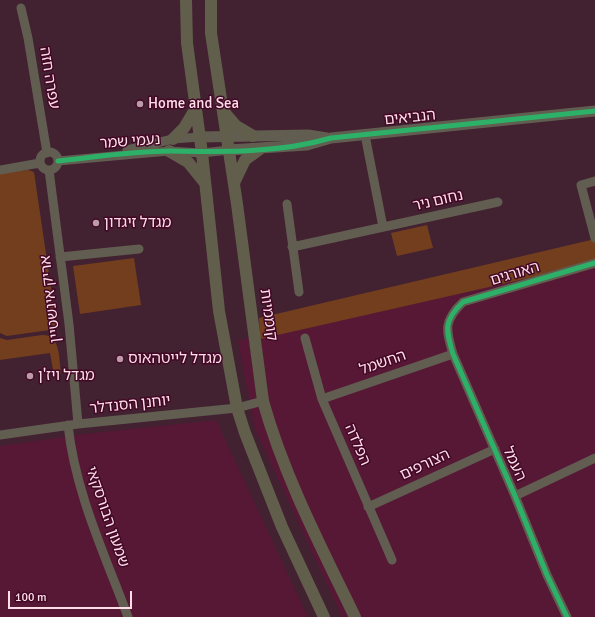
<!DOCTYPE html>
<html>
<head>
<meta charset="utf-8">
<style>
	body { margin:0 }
	#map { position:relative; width:595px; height:617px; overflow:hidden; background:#422131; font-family:Signika,sans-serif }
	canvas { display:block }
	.scale { position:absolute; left:8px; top:591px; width:124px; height:18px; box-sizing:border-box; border:2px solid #fedee9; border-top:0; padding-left:5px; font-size:12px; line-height:14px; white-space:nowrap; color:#fedee9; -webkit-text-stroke:3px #430826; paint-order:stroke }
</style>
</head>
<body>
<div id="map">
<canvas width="595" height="617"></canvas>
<div class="scale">100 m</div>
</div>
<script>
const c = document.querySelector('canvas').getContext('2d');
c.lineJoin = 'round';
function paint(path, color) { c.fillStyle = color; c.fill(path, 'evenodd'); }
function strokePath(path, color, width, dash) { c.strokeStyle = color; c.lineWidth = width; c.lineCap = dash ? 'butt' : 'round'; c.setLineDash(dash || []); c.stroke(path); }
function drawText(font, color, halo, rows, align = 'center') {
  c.font = font + ' Signika,"Noto Sans Hebrew",sans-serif'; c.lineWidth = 3; c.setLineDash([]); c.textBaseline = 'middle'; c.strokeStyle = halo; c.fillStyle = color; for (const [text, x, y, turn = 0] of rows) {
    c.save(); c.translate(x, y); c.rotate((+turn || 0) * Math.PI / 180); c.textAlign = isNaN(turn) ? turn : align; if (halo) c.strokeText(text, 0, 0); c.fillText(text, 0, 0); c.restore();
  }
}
paint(new Path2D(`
	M595,255V617H342L255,429L238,341Z
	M216,420L308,617H0V446L84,434Z`), '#571836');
paint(new Path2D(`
	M28,170L34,172L57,329L7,336L0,333V173Z
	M427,225L433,248L397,256L391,233Z
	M595,239V263L260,339L259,318Z
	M134,258L141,305L80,314L73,266Z
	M42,335C61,334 59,360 61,374L54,375L50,353L0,360V338L7,340Z`), '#723e1d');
strokePath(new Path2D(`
	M21,8L28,38L47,153
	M365,135L383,227
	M127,150L173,139L200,137
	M40 161a9 9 0 1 1 18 0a9 9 0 1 1-18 0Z
	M58,161L169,151L202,153L229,150
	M0,170L40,163
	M49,170L69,324L78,424
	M595,181L581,185L595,238
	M287,204L299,292
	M292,247L498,202
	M60,257L139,249
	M305,338L322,399L392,560
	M322,399L453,354
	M68,425C75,492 105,555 128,617
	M0,435L78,424L237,408L263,401
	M515,496L595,458
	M368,507L495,449
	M567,617L547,575L515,496L453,354C446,330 443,321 463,302L595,263`), '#615d50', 9);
strokePath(new Path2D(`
	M200,137L308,135L327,138
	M229,150L307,145L331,138L595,111`), '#615d50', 11);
strokePath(new Path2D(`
	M186,0L187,43L202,153L219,311L237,408L245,433L282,527L324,617
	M211,0V33L237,204L263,401C284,476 321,547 355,617
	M224,112L236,126L253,136
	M173,139L184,128L196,108
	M169,151L188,162L205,183
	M234,183L245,160L260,149`), '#615e4c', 12);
strokePath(new Path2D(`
	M58,161C95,157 133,151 171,151C224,152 280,153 331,138L595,111
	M567,617L547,575L515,496L453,354C446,330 443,321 463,302L595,263`), '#2db169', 5);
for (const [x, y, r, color] of [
	[140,104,4,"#bc9ca9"],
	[96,223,4,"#bc9ca9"],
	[120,359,4,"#bc9ca9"],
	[30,376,4,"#bc9ca9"]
]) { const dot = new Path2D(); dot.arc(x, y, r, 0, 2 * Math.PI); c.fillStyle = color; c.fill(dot); strokePath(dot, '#430826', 1.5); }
drawText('15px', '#fedee9', '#430826', [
	["עפרה חזה",49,78,81],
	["הנביאים",410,118,-6],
	["נעמי שמר",130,142,-4],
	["נחום ניר",438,201,-13],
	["האורגים",515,274,-17],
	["אריק אינשטיין",51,299,-97],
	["קוממיות",268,315,82],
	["החשמל",383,363,-19],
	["יוחנן הסנדלר",130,405,-6],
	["הפלדה",357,445,67],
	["העמל",514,464,66],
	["הצורפים",425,465,-25],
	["שמעון הבורסקאי",107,517,71]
]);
drawText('15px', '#fedee9', '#430826', [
	["Home and Sea",148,104],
	["מגדל זיגדון",104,223],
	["מגדל לייטהאוס",128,359],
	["מגדל ויז'ן",38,376]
], 'left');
</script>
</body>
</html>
